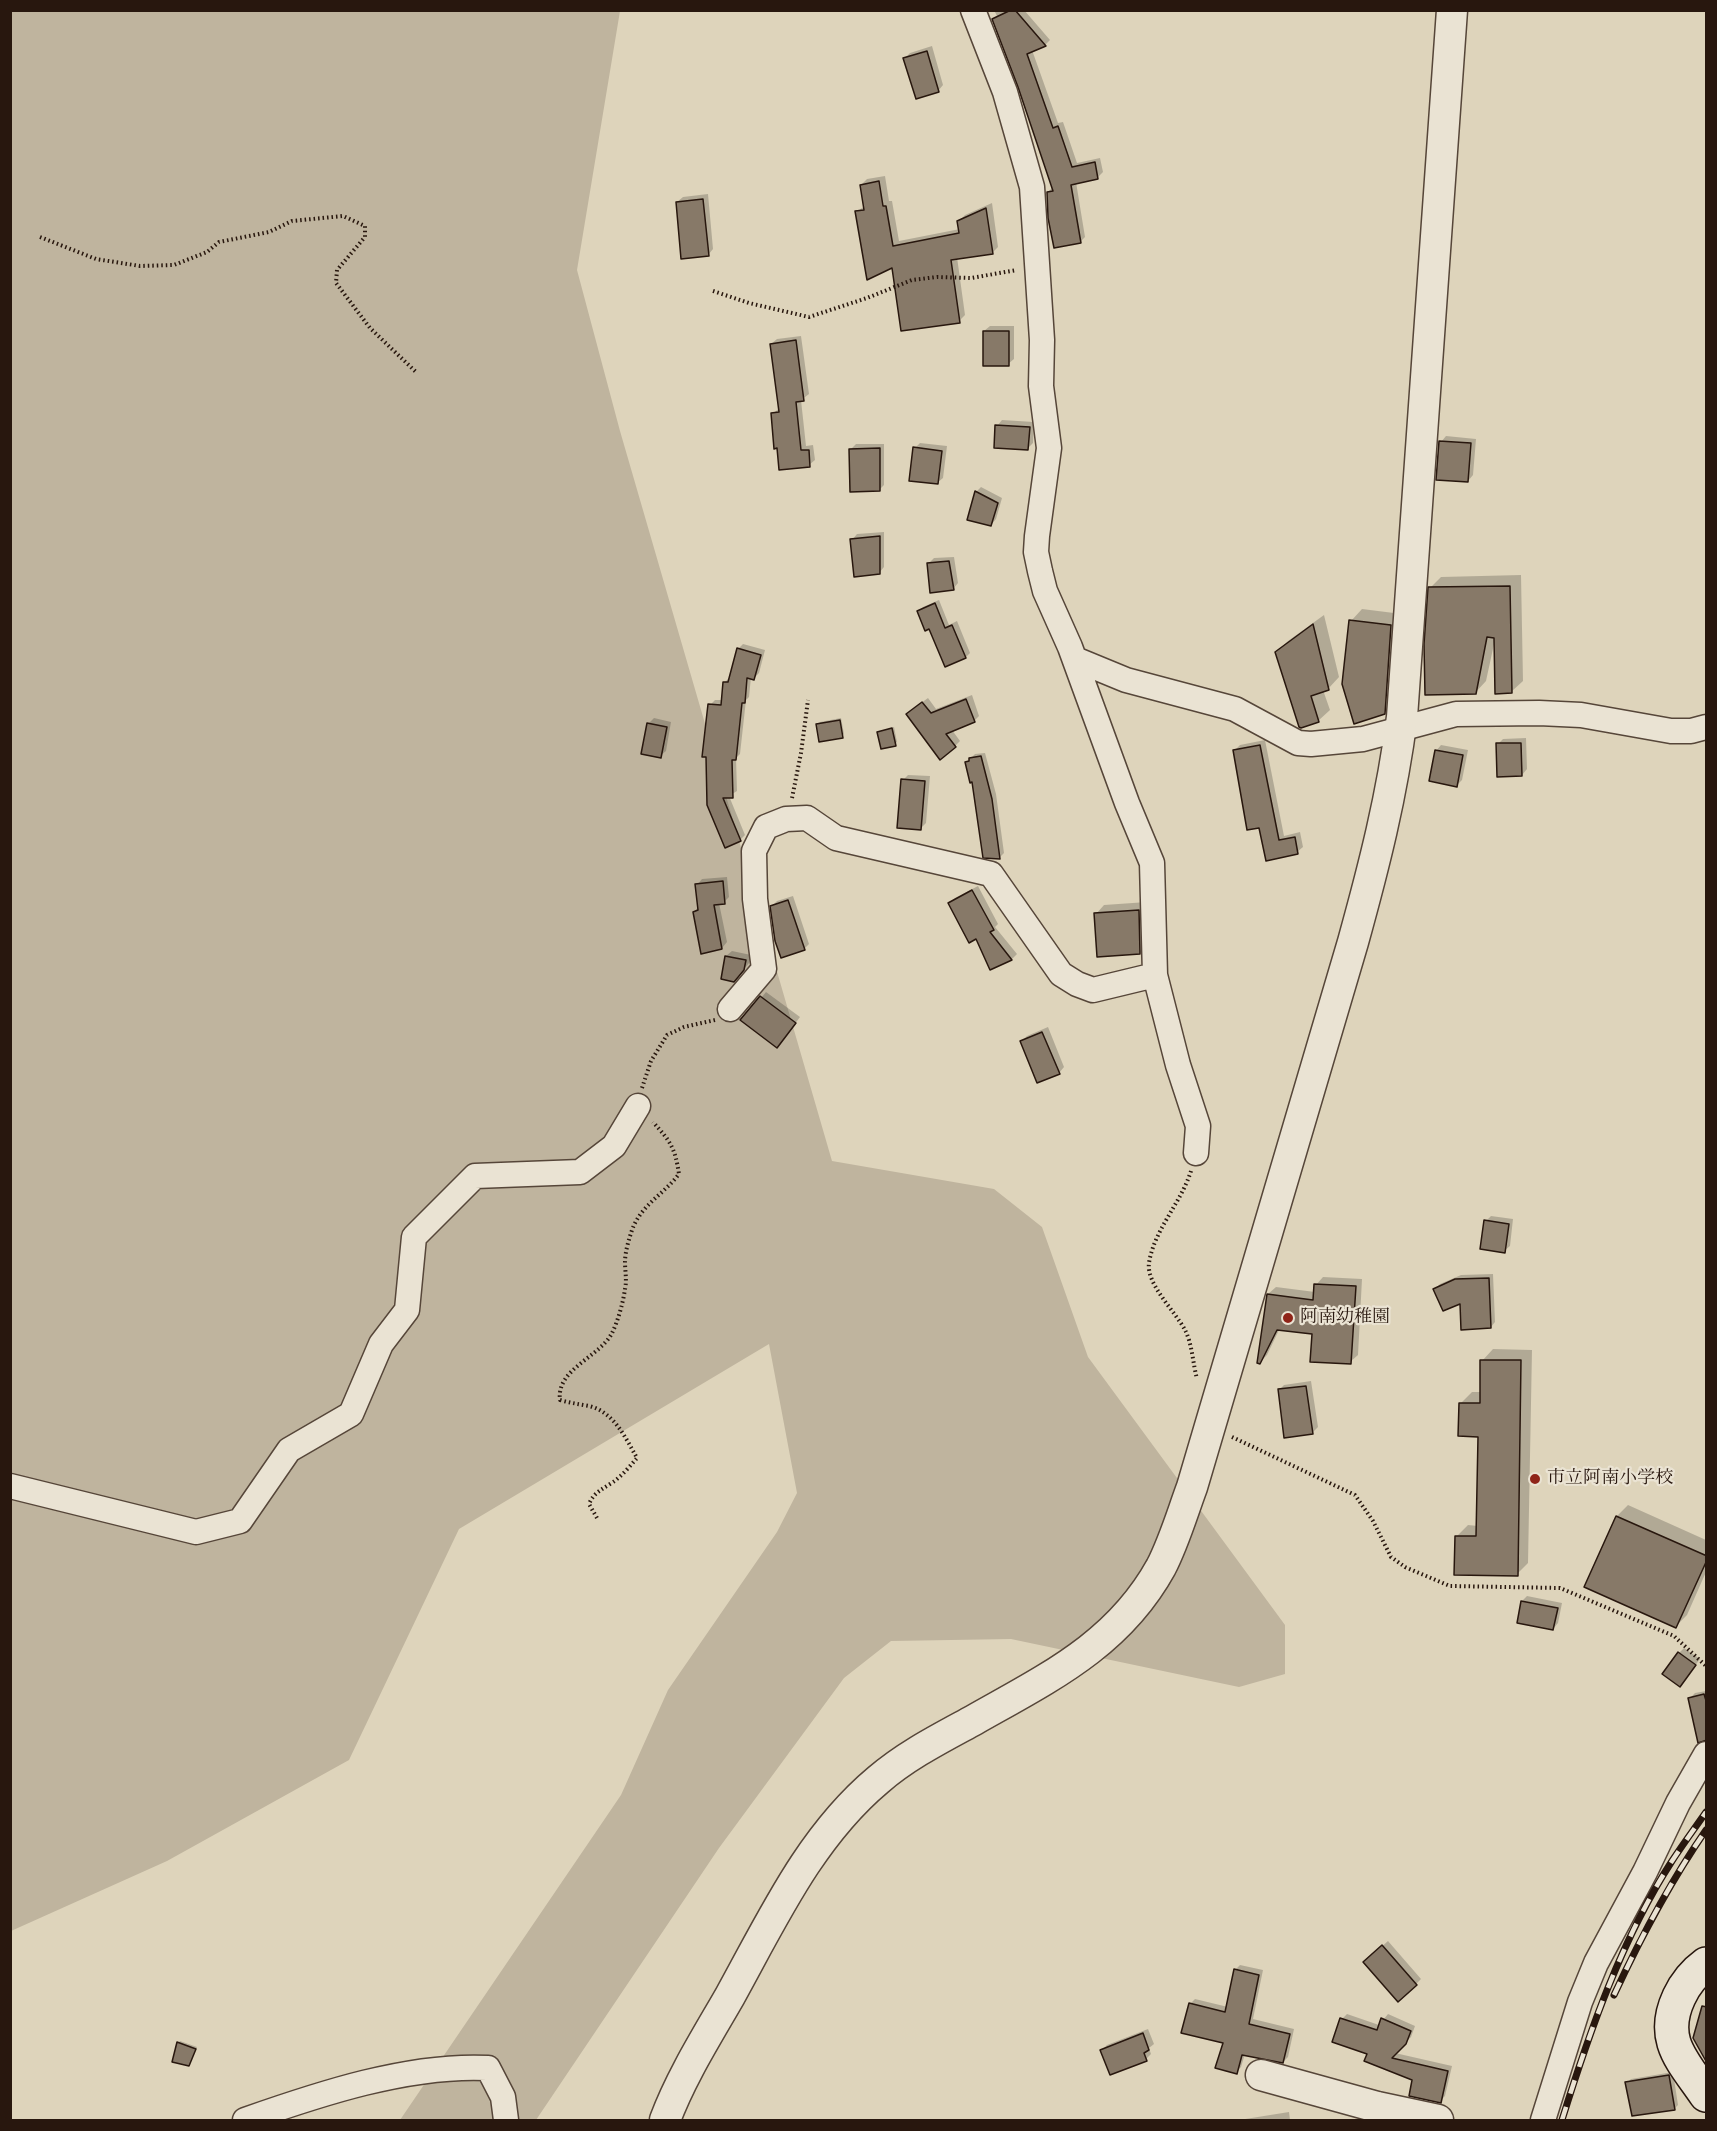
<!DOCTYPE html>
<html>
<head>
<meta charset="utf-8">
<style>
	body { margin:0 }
	#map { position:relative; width:1717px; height:2131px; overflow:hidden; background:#ded4bb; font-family:"IM FELL English",serif }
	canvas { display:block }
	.frame { position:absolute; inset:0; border:12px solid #28170e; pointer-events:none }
</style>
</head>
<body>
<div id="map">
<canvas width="1717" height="2131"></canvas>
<div class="frame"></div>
</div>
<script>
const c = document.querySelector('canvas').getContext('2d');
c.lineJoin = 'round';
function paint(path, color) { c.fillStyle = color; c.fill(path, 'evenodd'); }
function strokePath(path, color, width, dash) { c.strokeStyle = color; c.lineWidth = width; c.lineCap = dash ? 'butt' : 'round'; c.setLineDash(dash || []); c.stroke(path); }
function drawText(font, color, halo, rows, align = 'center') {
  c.font = font + ' "IM FELL English","Noto Serif JP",serif'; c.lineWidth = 4.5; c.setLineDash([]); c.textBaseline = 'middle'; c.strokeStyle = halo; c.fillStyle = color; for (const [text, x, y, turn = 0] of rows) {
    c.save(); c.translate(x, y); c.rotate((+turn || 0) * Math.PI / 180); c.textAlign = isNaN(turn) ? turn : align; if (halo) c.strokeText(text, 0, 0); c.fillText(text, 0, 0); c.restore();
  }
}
paint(new Path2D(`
	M10,11H620L577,270L620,431L832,1161L994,1189L1042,1227L1088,1357L1285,1625V1674L1239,1687L1011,1639L891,1641L844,1678L719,1848L536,2120H400L621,1795L668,1690L777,1532L797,1493L769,1344L459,1529L349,1760L167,1861L11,1931Z`), '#bfb49e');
paint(new Path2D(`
	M994,10H1024L1050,40L1045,45L1032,50L1058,123L1063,122L1077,163L1100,158L1103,172L1098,177L1076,182L1085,237L1080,242L1048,192L1053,187L993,19L997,16Z
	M932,46L943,85L938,91L905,58L910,53Z
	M885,176L889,201H892L899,241L960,229L959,221L965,215L992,203L998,247L992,253L957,257L965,315L959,321L893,266L856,212L865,206L861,185L867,179Z
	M708,194L713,249L708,255L677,202L683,197Z
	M990,326H1014V359L1008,364L984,331Z
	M801,336L809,394L801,400L806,446L813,445L815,460L809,465L772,414L780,408L771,344L777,339Z
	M1002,420L1034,422L1033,443L1028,448L997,426Z
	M1446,436L1476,439L1473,475L1468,481L1441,442Z
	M920,443L947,446L943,478L937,483L915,448Z
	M856,444H884V485L879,490L851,449Z
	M981,487L1002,498L996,519L991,525L969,519L976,492Z
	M884,532V567L879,573L852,540L857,534Z
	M954,557L958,583L953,589L929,563L934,558Z
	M1521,575L1523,681L1511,692L1494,644L1486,681L1475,693L1430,588L1441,577Z
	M939,600L949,625L957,621L970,653L966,657L945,665L929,627L919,611L923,607Z
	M1362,609L1402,614L1396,702L1384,713L1351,621Z
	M1324,615L1339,677L1328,689L1323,690L1330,710L1318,721L1276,652L1288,641Z
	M743,644L765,650L759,673L754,678L751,677L749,697L746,700L740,754L736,758L737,791L729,796L745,835L740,840L725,846L710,705L715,700H723L725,682L730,677L738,649Z
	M972,695L979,716L974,721L952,730L960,741L955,746L913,709L928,698L936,709Z
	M654,718L671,722L666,751L660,756L648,724Z
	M841,718L844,734L842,736L817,725L820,722Z
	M894,727L897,742L895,744L879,732Z
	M1526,738L1527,769L1522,775L1498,744L1503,739Z
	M1265,740L1284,836L1300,832L1303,847L1297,852L1267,859L1260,826L1235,750L1240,745Z
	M1441,745L1468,750L1462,780L1457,785L1436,751Z
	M985,753L996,794L1004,853L999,858L967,762L975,754Z
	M908,775L930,776L926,823L920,829L903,780Z
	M727,877L729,897L724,902L719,903L727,942L722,948L694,912L699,907L697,885L702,879Z
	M978,886L998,924L995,927L1017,954L1012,959L991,968L977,937L950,903L955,898Z
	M793,896L809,944L804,949L772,906L777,901Z
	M1147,902L1148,945L1140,953L1096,914L1104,905Z
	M732,951L751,955L749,963L739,975L726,956Z
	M766,992L800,1017L782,1041L743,1020Z
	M1048,1027L1064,1067L1059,1073L1022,1041L1027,1036Z
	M1491,1216L1513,1219L1510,1246L1504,1251L1486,1221Z
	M1493,1274L1495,1322L1491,1327L1461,1301L1435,1289L1440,1284L1461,1275Z
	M1323,1277L1362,1279L1358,1355L1350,1362L1313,1333L1280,1328L1267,1355L1260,1362L1268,1294L1276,1287L1315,1292L1316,1285Z
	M1493,1349L1532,1350L1528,1563L1517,1574L1456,1537L1468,1525L1478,1526L1479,1435L1461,1403L1472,1392H1481L1482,1361Z
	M1311,1381L1318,1427L1312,1433L1279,1390L1284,1385Z
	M1628,1505L1706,1540V1572L1687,1615L1676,1626L1617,1516Z
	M1527,1596L1562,1603L1558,1623L1553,1629L1522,1601Z
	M1684,1648L1700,1659L1685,1679L1679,1653Z
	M1706,1691V1725L1689,1699L1695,1693Z
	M1388,1941L1421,1979L1416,1984L1370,1957Z
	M1240,1965L1263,1970L1253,2019L1294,2029L1288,2057L1283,2062L1245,2054L1241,2067L1236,2072L1225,2042L1190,2004L1195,1999L1228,2007L1235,1970Z
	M1347,2014L1379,2025L1388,2014L1415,2026L1411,2037L1395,2053L1452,2066L1445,2096L1440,2101L1414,2080L1369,2053L1342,2019Z
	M1148,2029L1154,2044L1149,2048L1151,2054L1146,2059L1102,2050L1107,2045Z
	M180,2041L197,2047L189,2064L178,2043Z
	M1673,2072L1678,2105L1674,2109L1627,2083L1631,2079Z
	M1289,2112L1290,2120H1239Z`), '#0003');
const building = new Path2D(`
	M1011,10H1015L1046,46L1027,54L1053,128L1058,126L1072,167L1095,162L1098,179L1071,185L1081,243L1054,248L1048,218L1047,192L1053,191L1018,87L992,19Z
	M927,51L939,92L916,99L903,58Z
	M879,181L883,206H886L893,246L959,233L957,221L986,208L993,254L951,260L960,323L901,331L892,268L867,280L855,211L864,210L860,185Z
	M703,199L709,256L681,259L676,202Z
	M983,331H1009V366H983Z
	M796,340L804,401L796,402L801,450H809L810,467L779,470L777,448L774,449L771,413L779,412L770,344Z
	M995,425L1030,427L1028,450L994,448Z
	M1439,441L1471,443L1468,482L1436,480Z
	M913,447L942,451L938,484L909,481Z
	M880,448V491L850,492L849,449Z
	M975,491L998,503L991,526L967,520Z
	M880,536V574L854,577L850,539Z
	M949,561L954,590L930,593L927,563Z
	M1510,586L1512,693L1495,694L1494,638L1487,637L1476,694L1425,695L1424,644L1428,587Z
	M935,603L945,628L952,625L966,658L945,667L929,629L925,631L917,611Z
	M1349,620L1391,625L1385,714L1354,724L1342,684Z
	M1313,624L1329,690L1311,696L1319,722L1301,728L1299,727L1275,652Z
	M737,648L761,655L754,680L747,678L745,703H742L736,760H732L733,798H723L741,841L725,848L707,805L706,757H702L708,704L721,705L723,682H728Z
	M966,699L975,722L946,734L956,747L940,760L906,714L922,702L931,713Z
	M840,720L843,738L819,742L816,724Z
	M647,723L667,727L661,758L641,754Z
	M892,728L896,746L881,749L877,732Z
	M1496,743H1521L1522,776L1497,777Z
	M1260,745L1279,840L1295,837L1298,854L1266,861L1259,828L1247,830L1233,750Z
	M1435,750L1463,755L1457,787L1429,781Z
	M981,756L992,799L1000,859L983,858L972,782L970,783L965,762L969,761V758Z
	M901,779L925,781L921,830L897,828Z
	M723,881L725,904L714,905L722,949L701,954L693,912L698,910L695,884Z
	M972,890L994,930L990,932L1012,960L990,970L976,939L969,943L948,903Z
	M788,900L805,950L781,958L775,941L770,906Z
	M1139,910L1140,954L1097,957L1094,913Z
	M725,956L746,960L744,970L734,982L721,979Z
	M760,996L796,1023L777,1048L740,1020Z
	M1042,1032L1060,1074L1037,1083L1020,1041Z
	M1484,1220L1509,1224L1505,1253L1480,1249Z
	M1489,1278L1491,1328L1461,1330L1460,1304L1443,1311L1433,1289L1455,1279Z
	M1314,1284L1356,1286L1351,1364L1310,1362L1312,1334L1277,1330L1260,1364L1257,1363L1267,1294L1313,1300Z
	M1480,1360H1521L1518,1576L1454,1575L1455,1536H1476L1478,1437L1458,1436L1459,1403H1480Z
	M1306,1386L1313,1434L1284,1438L1278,1389Z
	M1616,1516L1707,1556V1560L1676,1628L1584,1587Z
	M1521,1601L1558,1608L1553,1630L1517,1623Z
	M1678,1652L1696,1665L1680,1687L1662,1674Z
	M1704,1694L1707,1704V1740L1698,1743L1688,1698Z
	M1382,1945L1417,1985L1398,2002L1363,1962Z
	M1234,1969L1259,1975L1249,2024L1290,2034L1283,2063L1242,2055L1237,2074L1215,2068L1223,2043L1181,2033L1189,2003L1225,2012Z
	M1702,2006L1707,2007V2063L1693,2038Z
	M1340,2018L1377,2030L1381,2018L1411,2031L1406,2044L1392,2058L1448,2071L1441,2103L1409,2096L1412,2080L1364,2061L1367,2054L1332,2042Z
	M1143,2033L1149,2050L1144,2053L1147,2061L1110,2075L1100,2050Z
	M177,2042L196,2049L189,2066L172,2062Z
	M1669,2075L1675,2110L1632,2116L1625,2082Z`);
paint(building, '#877968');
strokePath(building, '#28170e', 1.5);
const minor = new Path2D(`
	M973,10L1005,92L1032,187L1042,340L1041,386L1049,448L1037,536L1036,552L1040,571L1045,591L1070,647L1127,803L1152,863L1155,975L1178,1065L1198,1126L1196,1153
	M1075,659L1126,680L1235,709L1298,743L1311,744L1363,739L1456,714L1539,713L1581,715L1671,731H1691L1706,727
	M730,1009L764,969L755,899L754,851L766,827L786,819L807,818L836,838L991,874L1061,974L1077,984L1093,990L1155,975
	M10,1486L196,1532L240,1521L289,1450L351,1414L381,1344L407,1310L414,1237L475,1176L580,1172L614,1146L638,1106
	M245,2120C319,2094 409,2064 488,2068L503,2097L506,2120
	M1543,2120L1580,2002L1596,1963L1645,1872L1678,1803L1706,1754`);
const tertiary = new Path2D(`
	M1261,2075L1377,2107L1438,2120
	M665,2120C681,2077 707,2036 730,1996C772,1920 810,1837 878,1780C907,1755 941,1738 974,1720C1048,1678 1118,1645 1161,1567C1174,1542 1182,1514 1192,1487L1353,942C1374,866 1392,796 1402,717L1452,10`);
const secondary = new Path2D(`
	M1706,1964C1695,1972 1685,1984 1679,1997C1659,2040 1683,2061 1706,2095`);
strokePath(minor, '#564639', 27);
strokePath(tertiary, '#564639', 33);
strokePath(secondary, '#28170e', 36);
strokePath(new Path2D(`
	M40,237L96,259L140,266L174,265L207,252L219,242L269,232L292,221L343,216L365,226V237L337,270L336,283L370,328L416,372
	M713,291L749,303L809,317L867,298L912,280L937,277L971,278L1017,270
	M792,798L801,753L808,700
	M642,1088L651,1061L667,1035L684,1027L715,1020
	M1191,1171C1181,1203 1154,1230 1149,1263C1146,1284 1175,1311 1185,1330C1192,1343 1193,1364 1197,1379
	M1232,1437L1355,1495L1373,1521L1391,1557L1405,1567L1450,1586L1560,1588L1674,1636L1706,1666
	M597,1518L589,1504C594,1492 603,1489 613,1482C622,1476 630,1466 637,1458C625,1437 614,1412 589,1406C579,1404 570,1403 560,1400C556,1369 600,1357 612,1333C618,1321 623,1303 625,1289C627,1280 625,1271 625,1262C625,1252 629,1239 632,1230C641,1205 664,1194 679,1174C675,1148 671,1142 653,1122`), '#28170e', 4, [1.5, 3]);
strokePath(minor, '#eae3d3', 24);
strokePath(tertiary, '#eae3d3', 30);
strokePath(secondary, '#eae3d3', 33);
const rail = new Path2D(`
	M1614,1995C1641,1937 1670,1882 1706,1830
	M1562,2120C1589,2033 1622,1938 1672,1861C1683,1844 1695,1828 1706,1812`);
strokePath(rail, '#28170e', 7);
strokePath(rail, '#eae3d3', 4.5, [14]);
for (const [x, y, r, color] of [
	[1288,1318,6,"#8f2418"],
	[1535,1479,6,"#8f2418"]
]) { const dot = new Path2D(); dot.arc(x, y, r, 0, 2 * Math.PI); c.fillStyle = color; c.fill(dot); strokePath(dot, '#eae3d3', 2); }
drawText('18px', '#28170e', '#eae3d3', [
	["阿南幼稚園",1300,1318],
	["市立阿南小学校",1547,1479]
], 'left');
</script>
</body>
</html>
